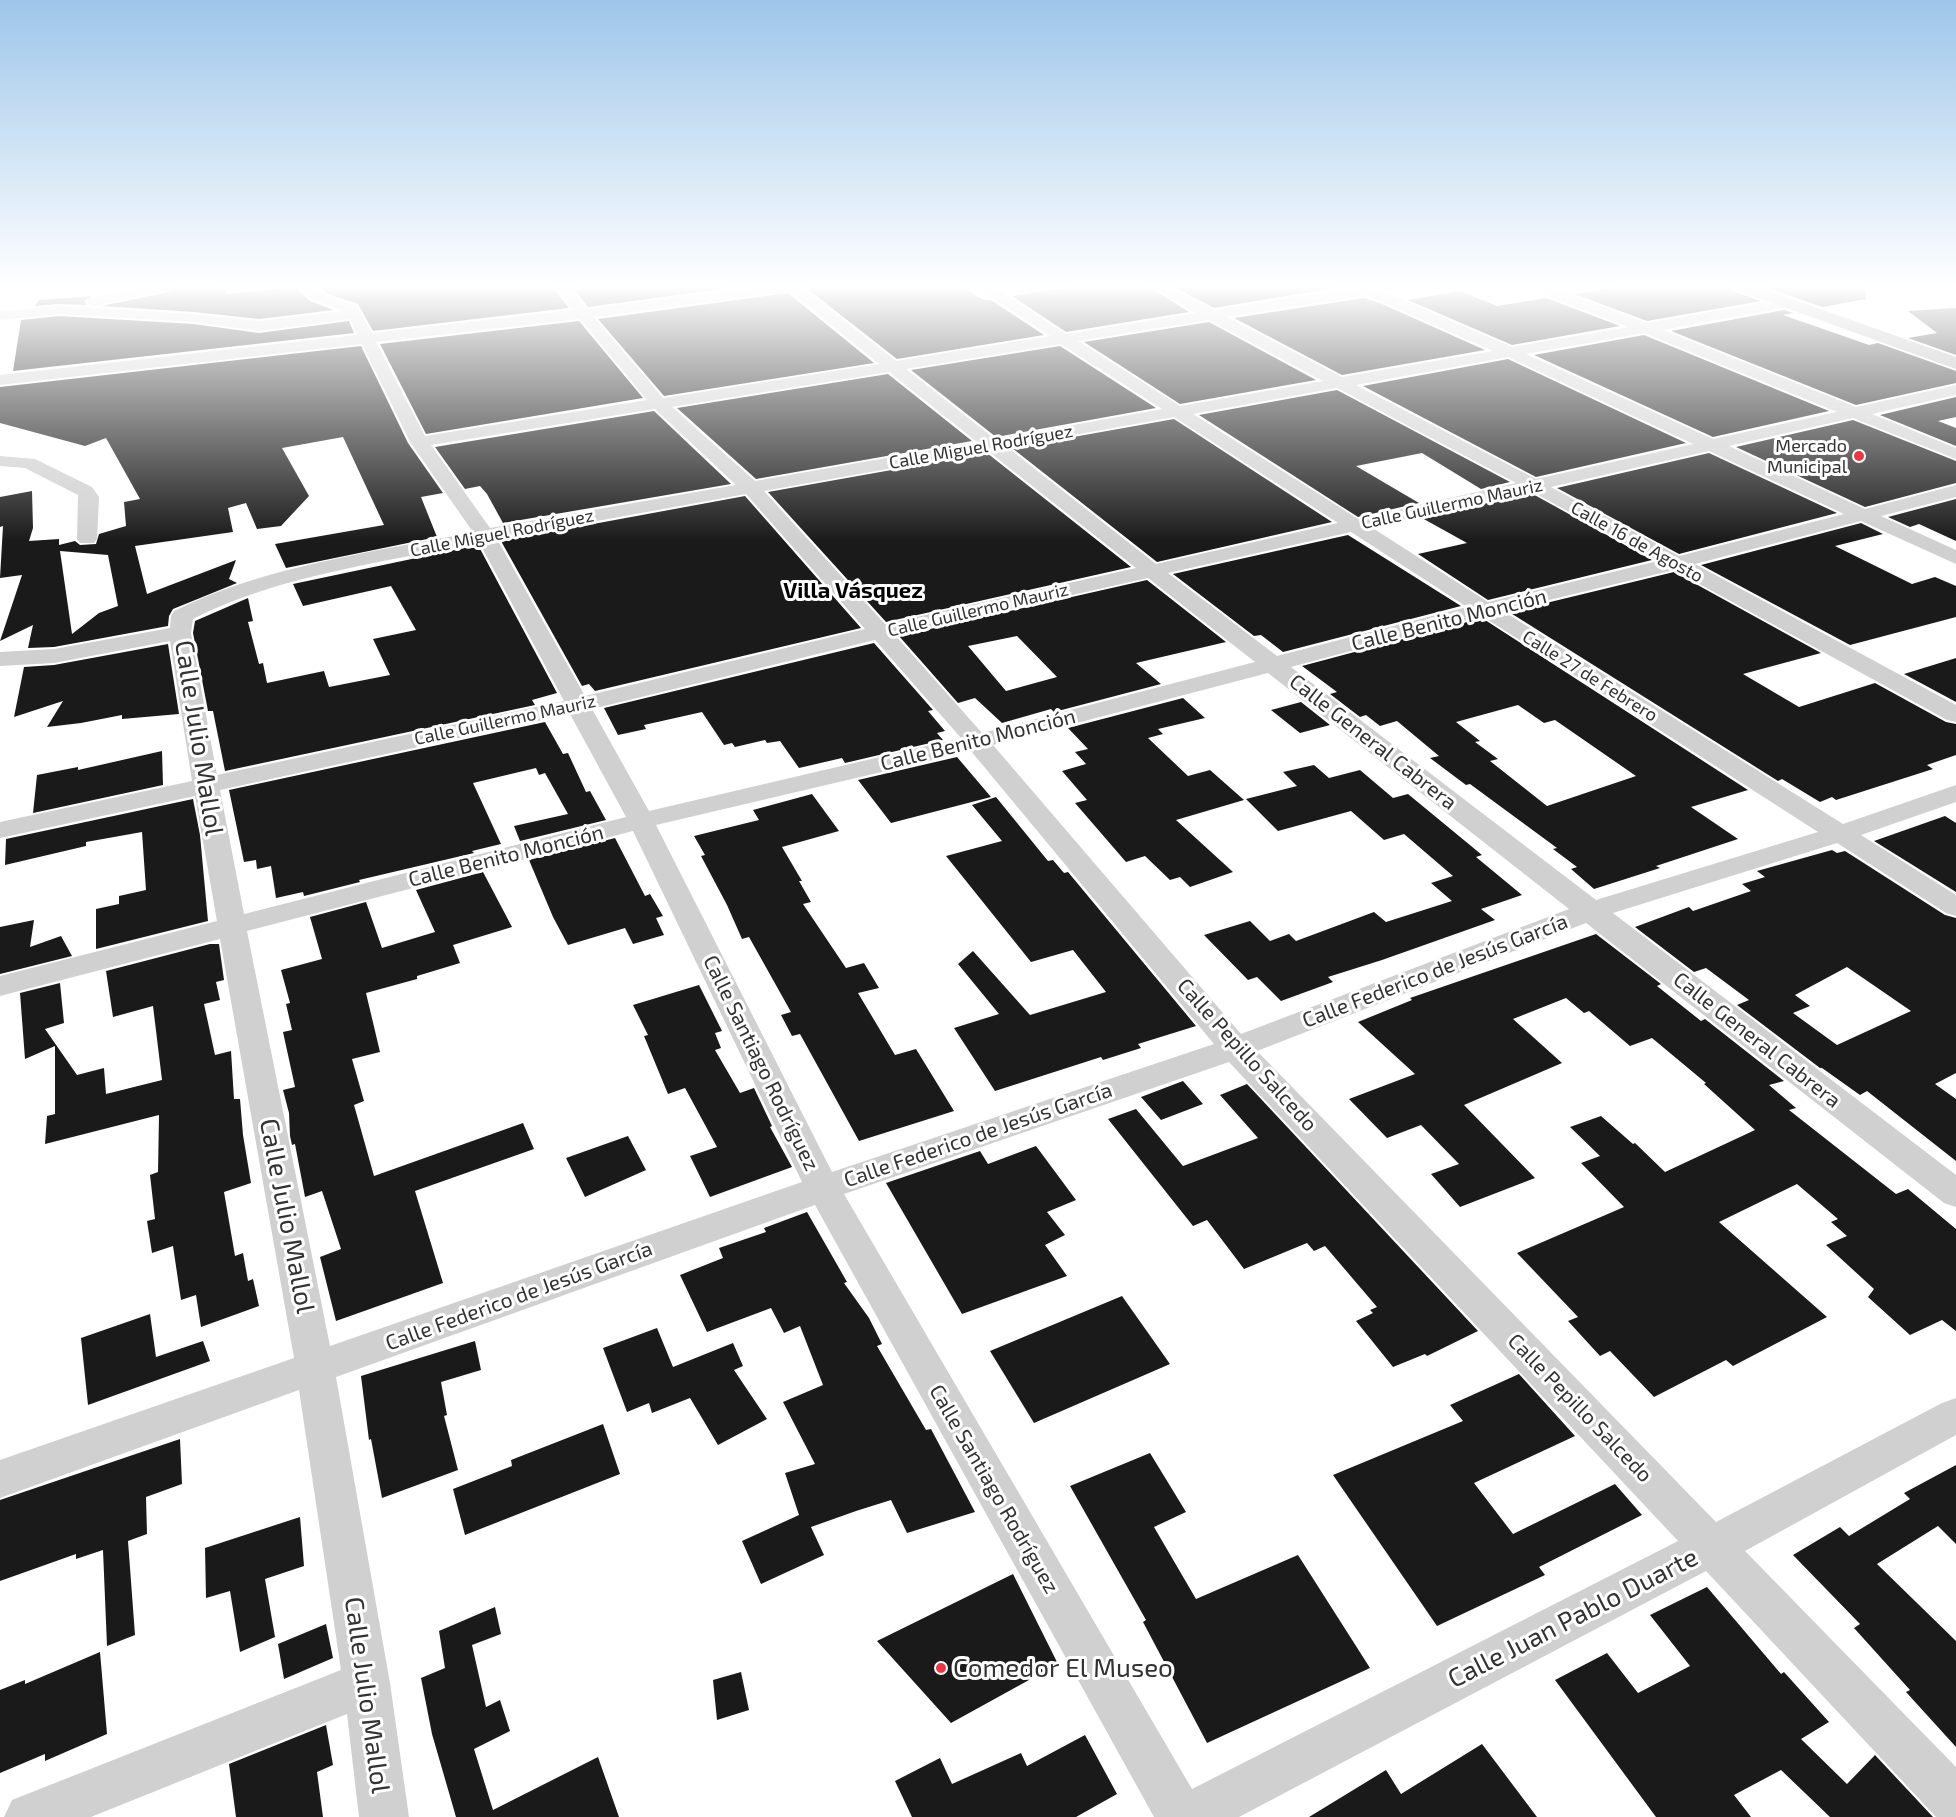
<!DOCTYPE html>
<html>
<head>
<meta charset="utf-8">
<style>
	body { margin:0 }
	canvas { display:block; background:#fff }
</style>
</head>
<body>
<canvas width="1956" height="1817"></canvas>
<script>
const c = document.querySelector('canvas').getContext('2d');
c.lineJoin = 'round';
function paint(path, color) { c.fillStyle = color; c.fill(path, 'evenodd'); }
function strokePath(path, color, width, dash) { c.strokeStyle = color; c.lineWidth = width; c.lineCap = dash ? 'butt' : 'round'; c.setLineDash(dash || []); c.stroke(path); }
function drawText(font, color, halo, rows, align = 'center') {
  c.font = font + ' "Exo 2",sans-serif'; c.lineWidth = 6; c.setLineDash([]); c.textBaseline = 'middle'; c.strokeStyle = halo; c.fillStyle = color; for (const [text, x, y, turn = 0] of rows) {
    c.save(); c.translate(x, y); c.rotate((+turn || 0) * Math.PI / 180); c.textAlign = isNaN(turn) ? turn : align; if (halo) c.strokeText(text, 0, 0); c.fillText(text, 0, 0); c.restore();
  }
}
paint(new Path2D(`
	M172,287H223L227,294L295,287L310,301L334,310L259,319L194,312L102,306L168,292Z
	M319,287H552L569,308L373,331L358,304L328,294Z
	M572,287H737L588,307Z
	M805,287H963L978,297L986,300H991L1044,335L897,359Z
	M1070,287H1149L1189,312L1066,332L1012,296Z
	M1174,287H1340L1214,308Z
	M1617,287H1732L1735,292L1761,301L1647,321L1574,294Z
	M1765,287H1865L1866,299L1822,307Z
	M1460,291L1497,306L1546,298L1620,326L1512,345L1408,300Z
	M788,293L874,363L664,396L598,319Z
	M93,296L84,301L87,305L59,304L35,306L39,300Z
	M1364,298L1382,304L1485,350L1342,375L1234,318Z
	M1956,308V355L1908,338L1937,333L1908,311Z
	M1784,310L1793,313L1783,315L1869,345L1878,343L1956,371V383L1856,405L1671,331Z
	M59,316L194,324L259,333L349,321L354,333L13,371L21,320Z
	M579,321L643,398L426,434L380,344Z
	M1209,322L1316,380L1180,404L1084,342Z
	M1644,335L1829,411L1713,437L1534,355Z
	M361,346L408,443L443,493L421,497L437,537L286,568L275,544L384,525L343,437L282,448L309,496L281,526L257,529L246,503L228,508L233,532L135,546L147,594L236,560L229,579L237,583L173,609L169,616L168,626L54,647L28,648L33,625L0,641L22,575L0,578L3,526L0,527V497L32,491L33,528L29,541L59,539V545L75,541L80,545L96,544L99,534L126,526L124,502L140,499L106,438L85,446L0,423V387ZM60,551L108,555L118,606L99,613L72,634Z
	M1060,346L1156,408L996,437L911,370Z
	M1508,359L1686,443L1536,477L1363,386Z
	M888,374L972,441L756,479L677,408Z
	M1337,390L1510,482L1481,489L1422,453L1356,466L1419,503L1358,517L1199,415Z
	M1956,397V417L1938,421L1956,428V446L1880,415Z
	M654,411L731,484L503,523L487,494L480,486L465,489L435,447Z
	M1174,419L1332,522L1157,562L1012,448Z
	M1853,420L1956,461V483L1865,507L1736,447Z
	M987,453L1131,567L886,622L768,492Z
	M1709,453L1837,513L1679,554L1557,488Z
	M1531,493L1652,560L1488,600L1418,554L1467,543L1422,518Z
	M745,496L861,628L595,691L589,684L582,686L501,541Z
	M1956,499V541L1919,524L1910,527L1888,517Z
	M1861,523L1883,534L1835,546L1912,584L1935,577L1956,586V617L1850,645L1701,565Z
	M1348,535L1461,606L1283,652L1261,635L1254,636L1173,574Z
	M478,545L557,693L532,700L535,705L225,771L213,711H208L193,633L195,621L248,598L253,621L248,622L259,664L263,663L267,683L324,671L329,687L390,675L373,639L416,630L391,586L303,606L293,584Z
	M1674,572L1821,653L1743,674L1799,707L1875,683L1946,722L1956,724V755L1927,765L1933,769L1836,800L1832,797L1820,802L1782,779L1778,781L1509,612Z
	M1147,580L1226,642L1136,663L1161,684L1054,712L1051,709L1002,723L975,698L958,703L899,636ZM1017,636L1057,677L1006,691L968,646Z
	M1482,618L1748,790L1691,807L1738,839L1656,866L1660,868L1594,889L1571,869L1577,867L1553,849L1557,848L1470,784L1466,785L1430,758L1439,756L1397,721L1380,726L1366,715L1360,717L1330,694L1337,692L1302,666ZM1518,705L1544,723L1555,720L1636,776L1547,806L1490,761L1498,759L1475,742L1480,741L1456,722Z
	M874,643L933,710L928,711L945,731L937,733L943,740L845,763L842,758L799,768L780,741L767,743L765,740L735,747L732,743L724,745L702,712L644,725L646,729L618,735L604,708Z
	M168,644L179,714L122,719V715L81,723L47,727L63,701L14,717L24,667L54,665Z
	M1956,658V702L1904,674Z
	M1183,698L1205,718L1158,729L1163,734L1148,738L1188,776L1210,770L1244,800L1176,820L1233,872L1190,887L1180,877L1170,880L1145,856L1126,862L1075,803L1087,800L1062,771L1086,764L1075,752L1088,749L1068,728Z
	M1301,702L1330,725L1300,733L1271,710Z
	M545,722L563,754L568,753L586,792L590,791L606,820L520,841L514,826L568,814L545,773L539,775L536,768L473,783L501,844L472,851L474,853L359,880L360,882L304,896L303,892L276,898L271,866L257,869L256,860L244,862L229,790Z
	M162,751L163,785L33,813L37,775L78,767V770Z
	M957,757L991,797L891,823L858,780Z
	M1314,765L1329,778L1360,770L1393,798L1408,794L1482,855L1476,857L1522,895L1481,909L1495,920L1382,960L1328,977L1333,982L1281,1001L1257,977L1248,980L1204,935L1250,921L1270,941L1289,934L1296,941L1374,912L1386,922L1452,901L1431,883L1453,876L1404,834L1384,840L1351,811L1278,831L1246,799L1297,786L1283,772Z
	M812,794L839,831L782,847L802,881H799L811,902L803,904L846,968L864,963L879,988L858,993L895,1055L916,1049L954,1111L859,1141L800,1034L792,1036L781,1015L791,1012L749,937L742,939L727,905L701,856L705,855L694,836L759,820L753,810Z
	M996,797L1048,861L1053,860L1064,873L1068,872L1196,1026L1138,1044L1141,1048L1103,1060L1101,1057L995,1091L954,1028L999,1014L958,964L973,951L1030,1015L1106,992L1073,950L1031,962L946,856L1002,841L972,805Z
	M193,799L200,835L208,921L96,949V909L119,904V896L146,890L142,832L86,842V846L5,865L6,839Z
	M1945,816L1956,823V892L1874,841Z
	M615,838L645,896L650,894L663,916L656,918L664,935L633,944L625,928L568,945L553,917L529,860Z
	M1832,850L1837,853L1845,851L1945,915L1956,918V1073L1935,1084L1956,1099V1161L1867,1091L1860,1095L1822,1068H1820L1737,1005L1749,1000L1706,968L1694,972L1635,927L1689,907L1693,911L1751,891L1742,884L1765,877L1757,871ZM1847,967L1911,1011L1837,1045L1793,1013L1810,1006L1795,995Z
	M483,872L512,927L453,945L460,963L417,976V979L366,993L380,1052L352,1059L364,1101L354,1105L374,1176L523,1123L534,1149L415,1191L443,1283L336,1321L320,1257L341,1249L322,1191L305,1197L295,1144L292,1145L290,1136L289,1113L283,1090L295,1087L283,1032L292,1030L286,1004L290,1003L281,970L322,959L310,917L366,902L382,948L435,932L416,890Z
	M34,920L30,947L61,936L72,956L0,974V927Z
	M1596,934L1661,984L1657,986L1701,1021L1705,1019L1784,1081L1769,1085L1796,1108L1789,1110L1896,1194L1908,1189L1956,1229V1331L1942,1320L1910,1335L1868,1297L1874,1289L1826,1245L1847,1236L1831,1222L1838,1219L1797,1184L1719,1222L1827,1317L1733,1366L1726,1360L1654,1397L1610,1351L1600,1356L1568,1321L1578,1317L1517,1253L1624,1207L1581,1163L1600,1156L1570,1127L1601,1116L1633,1144L1635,1143L1665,1172L1755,1130L1704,1084L1706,1083L1652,1038L1630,1046L1589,1011L1584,1013L1566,998L1513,1019L1562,1063L1464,1105L1535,1178L1460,1207L1431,1174L1459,1164L1421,1125L1387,1138L1349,1099L1415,1074L1358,1022L1412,1000L1410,998Z
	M210,944H219L224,980L216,982L220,1000L204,1004L215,1055L231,1051L234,1099H240L243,1135L251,1183L224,1192L235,1256L243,1253L248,1281L253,1279L259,1306L201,1327L196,1295L181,1300L173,1246L152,1253L147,1221L155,1219L150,1175L158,1172L159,1115L45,1144L47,1116L55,1114V1046L25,1059L20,993L60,983L64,1023L45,1029L77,1075L104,1068L106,1094L162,1080L153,1006L113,1017L106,971Z
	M699,985L722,1031L715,1033L721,1048L715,1050L740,1093L754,1088L772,1126L770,1127L792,1167L710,1197L690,1156L717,1147L685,1088L668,1094L644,1036L648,1035L633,1005Z
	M1183,1081L1203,1104L1161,1120L1141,1097Z
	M1247,1084L1478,1331L1427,1356L1425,1354L1393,1367L1356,1321L1373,1313L1370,1310L1377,1307L1325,1246L1314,1251L1307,1243L1244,1269L1207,1220L1193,1226L1108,1119L1136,1109L1183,1166L1258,1138L1220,1095Z
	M628,1136L646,1170L585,1197L566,1158Z
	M1036,1146L1076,1200L1047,1212L1065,1235L1045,1245L1067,1276L962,1314L886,1183L980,1151L988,1164Z
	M807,1212L847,1282L844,1283L869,1318L882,1344L877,1346L926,1430L931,1429L975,1512L907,1533L891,1500L856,1511L811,1527L824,1555L761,1584L742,1541L799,1515L785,1473L815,1464L783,1402L823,1385L800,1326L784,1333L771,1308L707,1332L680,1275L723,1258L719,1248L766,1232L764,1228Z
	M1122,1296L1170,1364L1034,1423L990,1351Z
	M150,1314L156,1357L203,1341L210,1361L88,1405L81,1338Z
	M657,1328L673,1367L733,1343L743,1366L734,1370L767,1419L718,1445L690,1398L652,1413L649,1403L627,1412L603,1348Z
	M475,1341L481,1370L441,1382L447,1415L444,1416L458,1470L382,1498L371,1439L369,1440L361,1376Z
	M1519,1374L1575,1436L1474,1483L1513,1534L1615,1484L1642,1515L1539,1567L1545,1575L1437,1626L1333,1475L1463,1421L1450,1405Z
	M603,1424L620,1474L465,1535L453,1489L512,1466L511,1460Z
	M180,1439L182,1484L146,1497L147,1534L128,1541L135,1635L107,1646L103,1550L76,1559V1554L0,1581V1500Z
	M1150,1453L1186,1512L1154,1527L1196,1599L1298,1555L1370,1668L1207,1743L1143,1622L1146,1620L1070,1486Z
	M1956,1465V1544L1938,1526L1877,1564L1956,1641V1747L1906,1692L1910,1690L1854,1628L1860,1624L1793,1555L1840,1527L1849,1536L1910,1499L1904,1493Z
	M300,1517L304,1566L265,1579L275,1637L240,1652L230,1591L206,1598L205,1548Z
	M1013,1574L1058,1664L951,1723L877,1641Z
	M1707,1587L1781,1674L1784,1672L1829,1722L1801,1739L1847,1784L1875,1755L1933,1817H1830L1781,1770L1734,1795L1751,1817H1656L1555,1680L1607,1653L1638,1693L1690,1666L1650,1615Z
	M495,1607L501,1634L472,1645L486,1707L500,1700L510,1731L474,1749L493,1810L598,1757L619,1817H456L432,1734L421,1678L445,1668L439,1631Z
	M326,1624L333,1658L284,1679L278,1644Z
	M100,1652L107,1734L45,1761V1754L0,1773V1690L25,1680V1684Z
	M741,1672L749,1710L717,1720L713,1680Z
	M326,1725L333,1765L317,1772L323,1817H236L229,1764Z
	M1085,1735L1117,1794L1076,1817H912L895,1781L940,1758L952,1784L1021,1753L1027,1766Z
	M1482,1744L1537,1817H1309L1386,1770L1401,1794Z`), '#1a1a1a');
paint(new Path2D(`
	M143,287H170L168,290L93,306L86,302L88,299Z
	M300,287H315L327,296L357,306L372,333L573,310L554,287H569L587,309L755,287H801L896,361L1050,336L976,287H993L1066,334L1196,313L1151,287H1169L1214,310L1357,287H1395L1393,290L1384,292L1512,347L1628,327L1532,290L1530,287H1550L1647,323L1787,299L1792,300L1794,303L1792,306L1663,330L1856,407L1956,385V395L1872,414L1956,448V459L1853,418L1729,446L1865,509L1956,485V497L1881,516L1956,550V564L1861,521L1695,564L1956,705V722L1947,720L1674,570L1503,611L1843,824L1956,785V802L1861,835L1956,895V916L1946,913L1837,843L1613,913L1956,1175V1207L1944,1203L1586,923L1257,1051L1716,1522L1942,1403L1956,1398V1435L1745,1551L1956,1767V1817H1936L1706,1571L1239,1817H1154L815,1205L336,1377L390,1683L409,1817H359L347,1714L91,1817H4L12,1800L341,1670L299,1390L0,1498V1460L294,1358L220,939L0,996V976L217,921L195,796L0,838V822L192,781L170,641L54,663L0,666V652L54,649L170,628L171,616L174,611C264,566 374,552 473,532L410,442L362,344L0,385V375L357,335L350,319L259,331L194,322L59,314L0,320V312L59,306L194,314L259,321L344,311L311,299ZM789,291L879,364L663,398L594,317ZM1366,295L1493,351L1342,377L1227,317ZM580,319L647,400L425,436L376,342ZM1209,320L1323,381L1180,406L1078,341ZM1644,333L1837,412L1713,439L1526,354ZM1061,344L1162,409L995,439L906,369ZM1508,357L1693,444L1536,479L1356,385ZM889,372L977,442L755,481L672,407ZM1337,388L1516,483L1358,519L1193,414ZM655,409L736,485L490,528L431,445ZM1174,417L1338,523L1156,564L1007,447ZM988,451L1136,568L885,624L764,491ZM1709,451L1844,514L1679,556L1551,487ZM1531,491L1658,561L1488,602L1371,527ZM746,494L865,629L585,696L497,539ZM1351,532L1467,607L1277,656L1168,573ZM479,542L564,701L217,775L191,633L193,619C275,576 387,562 479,542ZM1148,578L1255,662L982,733L895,635ZM1482,616L1818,832L1596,900L1291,667ZM875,640L961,738L649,811L592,709ZM1268,673L1569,909L1241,1034L993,745ZM570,714L626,817L244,914L220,790ZM971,751L1214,1044L832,1172L656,825ZM633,831L802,1182L330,1346L247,931ZM1229,1062L1678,1541L1192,1789L844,1194Z
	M0,456L35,459L92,487L99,497L97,539L94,543H80L77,539L78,495L25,468L0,466Z`), '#d0d0d0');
paint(new Path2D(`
	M1734,287H1758L1956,357V369L1736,290Z`), '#ababab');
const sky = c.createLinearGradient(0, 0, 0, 541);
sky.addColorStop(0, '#9ec6ea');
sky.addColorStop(0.53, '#fff');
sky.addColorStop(1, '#ffffff00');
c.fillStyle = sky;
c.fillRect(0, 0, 1956, 541);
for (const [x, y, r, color] of [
	[1859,456,6,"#e63946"],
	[941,1668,6,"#e63946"]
]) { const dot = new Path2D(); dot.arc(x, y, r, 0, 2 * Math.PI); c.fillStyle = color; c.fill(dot); strokePath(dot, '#fff', 2); }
drawText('18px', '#333', '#fff', [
	["Mercado",1847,446],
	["Municipal",1847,467]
], 'right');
drawText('18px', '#333', '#fff', [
	["Calle Miguel Rodríguez",981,447,-10],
	["Calle Guillermo Mauriz",1452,504,-12],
	["Calle Miguel Rodríguez",502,533,-11],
	["Calle 16 de Agosto",1637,542,29],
	["Calle Guillermo Mauriz",978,610,-13],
	["Calle 27 de Febrero",1590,676,32],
	["Calle Guillermo Mauriz",505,720,-12]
]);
drawText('21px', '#333', '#fff', [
	["Calle Benito Monción",1449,620,-14],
	["Calle Benito Monción",978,740,-14],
	["Calle General Cabrera",1373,742,38],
	["Calle Benito Monción",506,856,-14],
	["Calle Federico de Jesús García",1435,971,-21],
	["Calle General Cabrera",1757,1040,38],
	["Calle Pepillo Salcedo",1247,1055,48],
	["Calle Santiago Rodríguez",761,1063,64],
	["Calle Federico de Jesús García",978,1135,-19],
	["Calle Federico de Jesús García",519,1296,-20],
	["Calle Pepillo Salcedo",1580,1408,46],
	["Calle Santiago Rodríguez",994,1489,60]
]);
drawText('bold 22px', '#000', '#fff', [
	["Villa Vásquez",853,591]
]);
drawText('26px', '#333', '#fff', [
	["Calle Julio Mallol",199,738,81],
	["Calle Julio Mallol",287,1216,79],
	["Calle Juan Pablo Duarte",1573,1618,-27],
	["Calle Julio Mallol",367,1695,82]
]);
drawText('26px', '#333', '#fff', [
	["Comedor El Museo",953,1668]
], 'left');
</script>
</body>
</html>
